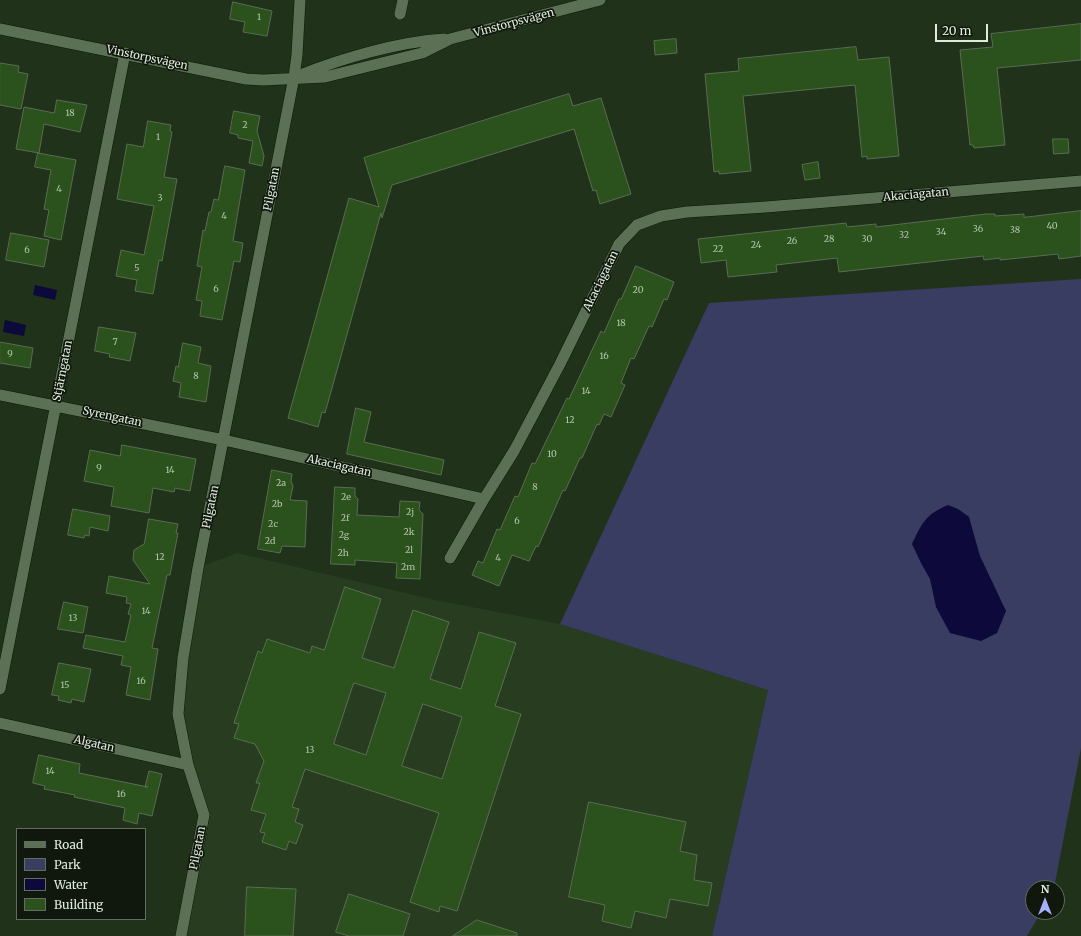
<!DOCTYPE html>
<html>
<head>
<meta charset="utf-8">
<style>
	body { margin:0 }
	#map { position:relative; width:1081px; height:936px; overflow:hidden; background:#21321b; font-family:Merriweather,serif }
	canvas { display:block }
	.legend { position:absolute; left:16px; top:828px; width:130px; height:92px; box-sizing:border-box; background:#10180d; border:1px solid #636c60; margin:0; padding:5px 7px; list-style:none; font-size:12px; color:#dfebdc }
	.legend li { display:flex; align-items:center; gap:8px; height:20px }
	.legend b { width:20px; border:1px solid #636c60 }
	.north { position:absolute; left:1025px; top:880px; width:40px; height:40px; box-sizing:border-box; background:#10180d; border:1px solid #636c60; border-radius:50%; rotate:0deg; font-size:11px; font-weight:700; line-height:16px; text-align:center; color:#dfebdc }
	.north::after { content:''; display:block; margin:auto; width:14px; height:18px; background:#a5b1fc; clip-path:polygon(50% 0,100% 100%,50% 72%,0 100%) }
	.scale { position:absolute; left:935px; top:24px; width:53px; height:18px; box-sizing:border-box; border:2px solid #dfebdc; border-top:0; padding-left:5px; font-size:12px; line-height:14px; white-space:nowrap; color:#dfebdc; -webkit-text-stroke:3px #10180d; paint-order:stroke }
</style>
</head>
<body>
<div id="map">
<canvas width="1081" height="936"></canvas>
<ul class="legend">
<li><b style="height:5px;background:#5c7056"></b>Road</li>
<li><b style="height:11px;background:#383d61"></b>Park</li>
<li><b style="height:11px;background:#0d093b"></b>Water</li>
<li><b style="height:11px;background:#2b511d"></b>Building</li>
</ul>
<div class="north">N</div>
<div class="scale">20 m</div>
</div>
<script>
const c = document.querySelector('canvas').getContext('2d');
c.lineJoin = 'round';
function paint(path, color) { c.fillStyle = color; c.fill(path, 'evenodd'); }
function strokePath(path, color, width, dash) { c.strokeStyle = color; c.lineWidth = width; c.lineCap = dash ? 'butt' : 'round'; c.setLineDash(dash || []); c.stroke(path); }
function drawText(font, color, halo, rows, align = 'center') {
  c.font = font + ' Merriweather,serif'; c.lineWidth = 3.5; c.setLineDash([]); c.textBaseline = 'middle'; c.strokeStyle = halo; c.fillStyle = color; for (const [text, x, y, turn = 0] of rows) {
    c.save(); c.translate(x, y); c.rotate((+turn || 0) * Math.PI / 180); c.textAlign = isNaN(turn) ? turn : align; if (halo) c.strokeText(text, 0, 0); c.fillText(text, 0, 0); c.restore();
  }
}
paint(new Path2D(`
	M237,553L435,600L560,624L768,690L712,936H181L204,815L178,714L198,568Z`), '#283d20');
paint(new Path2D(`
	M1081,279V748L1054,888H1033V912H1041L1027,936H712L768,690L560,624L709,303Z`), '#383d61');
paint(new Path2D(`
	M35,285L57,290L55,300L33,295Z
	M5,320L26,325L24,336L3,332Z
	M948,505L958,509L969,517L980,556L1006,611L997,633L981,641L950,633L936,607L930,579L921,563L912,544C922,523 926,514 948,505Z`), '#0d093b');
const building = new Path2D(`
	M233,2L272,11L267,36L243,32L245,22L230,19Z
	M1081,24V60L997,68L1005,145L974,148L973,145H970L960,50L993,47L991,34Z
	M676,39L677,53L655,55L654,41Z
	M856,47L858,60L889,57L899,156L867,159V156L862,157L855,85L743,96L751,171L719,174V171L714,172L705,74L739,71L738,59Z
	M0,63L19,66L18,72L28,74L21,109L0,105Z
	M569,94L573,106L601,98L631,194L600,204L596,190L593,191L574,129L392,185L382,218L381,213L325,413L322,412L318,427L288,418L349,198L379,207L364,158Z
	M57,100L87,105L80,132L44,124L39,153L16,149L24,107L54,113Z
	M234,111L260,116L257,131L264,156L262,166L249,163L253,141L238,138V135L230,133Z
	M148,121L171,125L170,131L172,132L164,177L177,179L162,261L159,260L153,294L135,291L137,280L116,276L121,250L144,255L154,206L117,199L127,144L143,147Z
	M1053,139H1068L1069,153L1054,154Z
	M38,153L76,160L61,240L44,236L49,210L44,209L51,170L35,167Z
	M818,162L820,178L805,180L802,165Z
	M225,166L245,170L233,241L243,243L240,262L234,261L222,320L200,316L202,301L196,300L202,267L197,266L203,230L205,231L209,212H211L214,199L218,200Z
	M1081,211V256L1059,259L1058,254L1000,260V258L984,260L983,256L839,272L837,258L776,265L777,272L728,277L726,260L701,263L698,239L846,223L847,227L876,224V227L986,214H995V216L1024,214V217Z
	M11,233L49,240L44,267L6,260Z
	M636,266L674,282L667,300L664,299L652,327L649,326L634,359L631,358L621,383L625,385L611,417L604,414L599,425L597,424L582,458H580L565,491L563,490L538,547L536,546L529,561L512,555L499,586L472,575L478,561L483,563L497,529L500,530L515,496L518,497L532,463L535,464L567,398L569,399L601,331L604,333L619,299H621Z
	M99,327L136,333L130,361L109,357L110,354L95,351Z
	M0,342L33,348L30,368L0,363Z
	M183,343L201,347L198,363L211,366L206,402L179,397L181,383L173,381L176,366L178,367Z
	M356,408L371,412L364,442L444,460L441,475L347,454Z
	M122,445L196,459L190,491L175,488L174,492L153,488L149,513L111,506L114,487L84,481L90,450L120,456Z
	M272,470L292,474L291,481L293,486L290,500L307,501L305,547L282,546L280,553L258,549Z
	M335,487L355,488V496L358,499L357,515L399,517L400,501L420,502L419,510L423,514L420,579L396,578L397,563L355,560V565L331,564Z
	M73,509L110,516L108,531L90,527L89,536L85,535L84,538L68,535Z
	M149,519L178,524L176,533H178L170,575H167L152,648L158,649L150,700L126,695L131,667L121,665L123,656L83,648L86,635L125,642L131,615L128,614L131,604L126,603L127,597L106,593L109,576L150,584L133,560L134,550L144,544Z
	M345,587L381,599L362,658L394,668L413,610L449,622L430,679L461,689L479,632L516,643L495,706L521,714L457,911L440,906L439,912L410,902L439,813L305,769L292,807L299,809L295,822L303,825L296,844L289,841L286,850L262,842L265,833L260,832L266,814L251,810L260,783H256L264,761L255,744L234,738L239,724L234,723L258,651L262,653L267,639L310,653L312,646L324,650ZM354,683L386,693L366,755L334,744ZM423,704L462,717L442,779L402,766Z
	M64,602L88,607L83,633L58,629Z
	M59,663L91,669L84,702L72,699L71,703L58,700L59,696L52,695Z
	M39,755L80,764L79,773L148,787H145L149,771L162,774L152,816L139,813L137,824L123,820L125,808L74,797L75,795L44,789L45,786L33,783Z
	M589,802L686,822L680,851L697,855L694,880L712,883L708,906L670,899L666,918L635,911L631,928L602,921L605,905L569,897Z
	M247,887L296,889L293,936H245Z
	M349,894L410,914L403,936H349L336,932Z
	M477,920L517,933V936H453Z`);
paint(building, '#2b511d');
strokePath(building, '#596d53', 1);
const minor = new Path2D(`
	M400,14L403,0
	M0,395L224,440L484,499L514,451L560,364L619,244L637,225L661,216L687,212L766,207L1081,181
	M450,558L484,499
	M0,689L125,53
	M0,723L188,765
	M181,936L204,815L188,765L178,714L183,658L198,568L294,77L297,55L300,0`);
const tertiary = new Path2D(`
	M0,29L246,79L263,80L325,77L422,53L450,39L600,0
	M300,75C343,58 398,42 444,39`);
strokePath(minor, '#091a05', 12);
strokePath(tertiary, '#091a05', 12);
strokePath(minor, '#5c7056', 11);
strokePath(tertiary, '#5c7056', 11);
drawText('9px', '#b2c4ac', null, [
	["1",259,17],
	["18",70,113],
	["2",245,125],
	["1",158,137],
	["4",59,189],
	["3",160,198],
	["4",224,216],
	["40",1052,226],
	["36",978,229],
	["38",1015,230],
	["34",941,232],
	["32",904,235],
	["28",829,239],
	["30",867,239],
	["26",792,241],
	["24",756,245],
	["22",718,249],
	["6",27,250],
	["5",137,268],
	["6",216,289],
	["20",638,290],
	["18",621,323],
	["7",115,342],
	["9",10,354],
	["16",604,356],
	["8",196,376],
	["14",586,391],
	["12",570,420],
	["10",552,454],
	["9",99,468],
	["14",170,470],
	["2a",281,483],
	["8",535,487],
	["2e",346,497],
	["2b",277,504],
	["2j",410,512],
	["2f",345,518],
	["6",517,521],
	["2c",273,524],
	["2k",409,532],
	["2g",344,535],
	["2d",270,541],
	["2l",409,550],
	["2h",343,553],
	["12",160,557],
	["4",498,558],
	["2m",408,567],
	["14",146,611],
	["13",73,618],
	["16",141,681],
	["15",65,685],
	["13",310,750],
	["14",50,771],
	["16",121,794]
]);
drawText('11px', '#dfebdc', '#10180d', [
	["Vinstorpsvägen",514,23,-15],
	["Vinstorpsvägen",147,58,12],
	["Pilgatan",272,189,-79],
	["Akaciagatan",916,195,-5],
	["Akaciagatan",601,281,-64],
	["Stjärngatan",63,371,-79],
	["Syrengatan",112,417,12],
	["Akaciagatan",339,466,13],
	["Pilgatan",211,507,-78],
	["Algatan",94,744,13],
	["Pilgatan",198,848,-79]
]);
</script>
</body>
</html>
